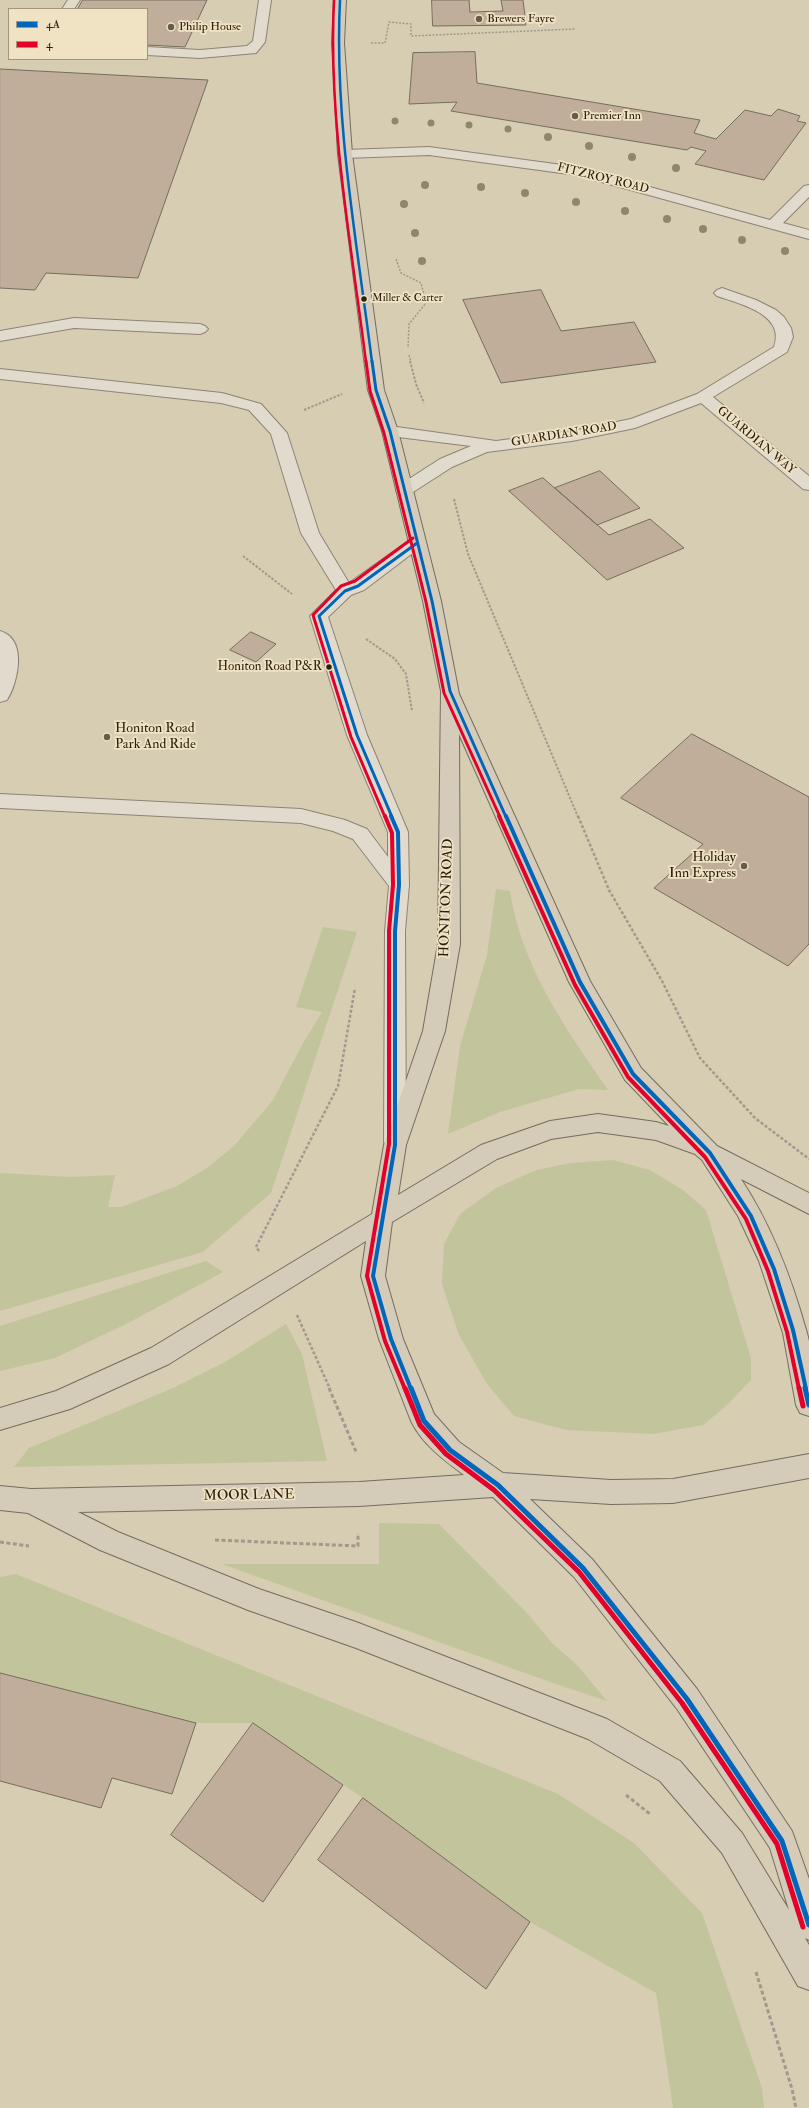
<!DOCTYPE html>
<html>
<head>
<meta charset="utf-8">
<style>
	body { margin:0 }
	#map { position:relative; width:809px; height:2108px; overflow:hidden; background:#d7cdb3; font-family:"IM FELL Double Pica",serif }
	canvas { display:block }
	.legend { position:absolute; left:8px; top:8px; width:140px; height:52px; box-sizing:border-box; background:#efe3c4; border:1px solid #a1957c; margin:0; padding:5px 7px; list-style:none; font-size:12px; color:#2c1f10 }
	.legend li { display:flex; align-items:center; gap:8px; height:20px }
	.legend b { width:20px; border:1px solid #a1957c }
</style>
</head>
<body>
<div id="map">
<canvas width="809" height="2108"></canvas>
<ul class="legend">
<li><b style="height:5px;background:#0065bd"></b>4A</li>
<li><b style="height:5px;background:#e4002b"></b>4</li>
</ul>
</div>
<script>
const c = document.querySelector('canvas').getContext('2d');
c.lineJoin = 'round';
function paint(path, color) { c.fillStyle = color; c.fill(path, 'evenodd'); }
function strokePath(path, color, width, dash) { c.strokeStyle = color; c.lineWidth = width; c.lineCap = dash ? 'butt' : 'round'; c.setLineDash(dash || []); c.stroke(path); }
function drawText(font, color, halo, rows, align = 'center') {
  c.font = font + ' "IM FELL Double Pica",serif'; c.lineWidth = 3.5; c.setLineDash([]); c.textBaseline = 'middle'; c.strokeStyle = halo; c.fillStyle = color; for (const [text, x, y, turn = 0] of rows) {
    c.save(); c.translate(x, y); c.rotate((+turn || 0) * Math.PI / 180); c.textAlign = isNaN(turn) ? turn : align; if (halo) c.strokeText(text, 0, 0); c.fillText(text, 0, 0); c.restore();
  }
}
paint(new Path2D(`
	M496,889L510,891C521,966 566,1029 608,1090L579,1089L500,1112L448,1134L460,1046L487,955Z
	M323,927L357,932L271,1193L203,1252L0,1311V1173L71,1177L115,1175L108,1207H121L177,1186L207,1168L235,1145L273,1100L302,1045L322,1012L296,1007Z
	M613,1160L650,1170L683,1190L706,1210L751,1358V1380L726,1406L703,1425L653,1434L566,1430L514,1416L487,1384L459,1335L442,1284L444,1244L460,1214L496,1188L536,1170L571,1163Z
	M206,1261L223,1272L130,1322L55,1358L0,1371V1326Z
	M286,1324L302,1354L327,1461L14,1467L29,1448L173,1388L225,1362Z
	M379,1523L439,1524L527,1613L552,1643L577,1665L607,1701L553,1683L222,1564H379Z
	M16,1574L558,1794L634,1843L702,1913L762,2088L764,2108H673L656,1993L530,1922L363,1798L253,1723H196L0,1673V1577Z`), '#c2c49c');
const building = new Path2D(`
	M83,0H207L185,47L147,45V9H78Z
	M432,0H469L470,12L503,11L501,0H523L526,25L433,26Z
	M475,52L477,83L700,120L694,133L716,139L745,110L771,116L778,109L800,116L797,121L806,123L764,180L695,164L706,151L691,147L687,150L451,111L457,102L409,104L413,53Z
	M0,69L208,80L138,278L46,273L35,290L0,288Z
	M541,290L561,331L634,322L656,362L501,383L463,300Z
	M600,471L640,508L597,525L555,488Z
	M543,478L609,535L650,519L684,548L607,580L509,491Z
	M251,632L276,644L256,662L230,650Z
	M692,734L809,797V944L788,966L654,888L703,844L621,798Z
	M0,1673L196,1723L172,1794L112,1778L101,1808L0,1781Z
	M253,1723L343,1785L263,1902L171,1835Z
	M363,1798L530,1922L486,1989L318,1860Z`);
paint(building, '#c0ae9b');
strokePath(building, '#746d5e', 1);
const minor = new Path2D(`
	M68,0H80L74,9H62Z
	M259,0H271L265,42L256,53L200,58L147,55V47L200,50L247,46L253,41Z
	M429,147L577,167L770,220L804,186L809,185V197L783,223L809,230V239L576,175L429,155L345,158L340,157L338,154L340,151L345,150Z
	M722,288L756,300L776,310L784,317L791,328L793,337L787,352L713,397L809,476V490L803,489L701,403L635,428L572,441L487,452L452,467L410,494L404,495L398,494L396,490L398,486L440,459L471,446L390,436L384,434L382,431L384,428L390,426L496,441L572,431L631,419L697,394L774,347C786,314 740,304 717,296L714,293L717,290Z
	M74,318L200,324L205,326L208,329L205,332L200,334L74,328L0,341V331Z
	M0,369L222,393L261,404L287,433L319,533L349,583L411,539L417,538L423,539L426,543L364,590L351,595L328,617L367,735L408,832L409,885L405,931L406,1142L403,1148L395,1151L387,1148L384,1142L385,931L389,886L353,839L333,831L301,823L0,808V794L301,809L345,820L367,829L388,857V832L347,735L310,616L336,590L301,533L271,434L249,410L221,403L0,379Z
	M0,631C28,639 18,683 7,700L0,702Z`);
const major = new Path2D(`
	M334,0H346L344,43L352,154L384,390L398,431L441,601L459,694L590,981L641,1068L717,1146L809,1193V1214L741,1179C772,1226 792,1279 807,1333L809,1341V1416L800,1413L796,1405L783,1333L759,1261L738,1216L702,1160L695,1154L656,1140L598,1132L551,1139L497,1159L392,1222L385,1276L403,1339L434,1414L459,1442L503,1473L611,1480L673,1479L809,1454V1478L673,1503L611,1504L530,1499L592,1559L697,1689L792,1831L809,1879V1940L805,1938L809,1945V1990L798,1986L722,1853L660,1781L588,1739L356,1648L248,1610L100,1550L28,1513L0,1510V1486L31,1489L359,1482L464,1475C445,1461 422,1444 411,1421L379,1339L361,1276L366,1241L169,1364L70,1409L0,1430V1408L56,1391L151,1348L372,1214L384,1145L423,1031L438,944L441,691L423,601L382,431L368,390L338,154L332,43ZM459,734L569,982L625,1080L669,1126L656,1122L598,1114L550,1121L481,1145L398,1195L406,1145L445,1031L460,944ZM493,1497L574,1577L677,1709L770,1848L789,1910L742,1833L680,1761L607,1719L356,1622L259,1589L118,1532L78,1512L359,1506Z`);
strokePath(minor, '#8c8474', 2);
strokePath(major, '#746d5e', 2);
strokePath(new Path2D(`
	M371,43H385L389,22L411,24V36L575,29
	M396,259L401,273L421,283L426,303L409,324L408,348
	M409,355L411,362`), '#9f9a8e', 1.5, [2, 1.5]);
strokePath(new Path2D(`
	M410,361L416,384L424,403
	M304,410L342,394
	M454,499L468,554L578,817
	M243,556L292,594
	M366,639L395,659L406,674L412,711`), '#9f9a8e', 2, [2.5, 1.5]);
strokePath(new Path2D(`
	M578,816L609,890L662,981L700,1058L755,1118L809,1159
	M259,1251L256,1247L338,1086L355,988
	M297,1315L330,1389`), '#9f9a8e', 2.5, [3, 2]);
strokePath(new Path2D(`
	M329,1388L357,1454
	M215,1540L358,1546V1533
	M0,1542L29,1546
	M626,1795L650,1814
	M756,1972L792,2089L796,2108`), '#9f9a8e', 3, [4, 2.5]);
paint(minor, '#e0dbcd');
paint(major, '#d4cbb9');
strokePath(new Path2D(`
	M340,0C334,121 357,242 372,362`), '#0065bd', 2.5);
strokePath(new Path2D(`
	M372,361L376,390L390,431L432,601L450,691L506,817
	M392,817L357,735L319,616L345,591L358,586L417,543`), '#0065bd', 3);
strokePath(new Path2D(`
	M391,816L398,832L399,885L395,931V1145L373,1276L391,1339L411,1389
	M506,816L580,982L633,1074L710,1153L751,1216L774,1269L793,1330L806,1389`), '#0065bd', 4);
strokePath(new Path2D(`
	M411,1388L424,1421L450,1450L498,1485L583,1568L687,1699L782,1841L809,1925
	M805,1388L809,1405`), '#0065bd', 5);
strokePath(new Path2D(`
	M334,0C328,121 351,242 366,362`), '#e4002b', 2.5);
strokePath(new Path2D(`
	M366,361L370,391L384,433L426,602L444,693L500,817
	M385,817L351,737L313,615L341,586L355,581L413,538`), '#e4002b', 3);
strokePath(new Path2D(`
	M385,816L392,833L393,885L389,931V1144L367,1276L385,1341L405,1389
	M499,816L575,985L628,1077L705,1157L746,1219L768,1271L787,1332L799,1389`), '#e4002b', 4);
strokePath(new Path2D(`
	M405,1388L420,1425L446,1454L494,1490L579,1572L682,1703L777,1844L803,1927
	M799,1388L803,1406`), '#e4002b', 5);
c.fillStyle = '#8f876d';
for (const [x, y, r] of [
	[395,121,3.5],
	[431,123,3.5],
	[469,125,3.5],
	[508,129,3.5],
	[548,137,4],
	[589,146,4],
	[632,157,4],
	[676,168,4],
	[425,185,4],
	[481,187,4],
	[525,193,4],
	[576,202,4],
	[404,204,4],
	[625,211,4],
	[667,219,4],
	[703,229,4],
	[415,233,4],
	[742,240,4],
	[785,251,4],
	[422,261,4]
]) { c.beginPath(); c.arc(x, y, r, 0, 2 * Math.PI); c.fill(); }
for (const [x, y, r, color] of [
	[479,19,4,"#685c49"],
	[171,27,4,"#685c49"],
	[575,116,4,"#685c49"],
	[364,299,3.5,"#2c1f10"],
	[329,667,3.5,"#2c1f10"],
	[107,737,4,"#685c49"],
	[744,866,4,"#685c49"]
]) { const dot = new Path2D(); dot.arc(x, y, r, 0, 2 * Math.PI); c.fillStyle = color; c.fill(dot); strokePath(dot, '#efe3c4', 1.5); }
drawText('11px', '#2c1f10', '#efe3c4', [
	["Miller & Carter",372,299]
], 'left');
drawText('12px', '#2c1f10', '#efe3c4', [
	["Brewers Fayre",487,19],
	["Philip House",179,27],
	["Premier Inn",583,116]
], 'left');
drawText('12px', '#2c1f10', '#efe3c4', [
	["FITZROY ROAD",603,179,14],
	["GUARDIAN ROAD",564,435,-9],
	["GUARDIAN WAY",756,441,40]
]);
drawText('13px', '#2c1f10', '#efe3c4', [
	["Honiton Road P&R",322,667]
], 'right');
drawText('14px', '#2c1f10', '#efe3c4', [
	["Honiton Road",115,729],
	["Park And Ride",115,745],
	["Holiday",736,858,"right"],
	["Inn Express",736,874,"right"]
], 'left');
drawText('14px', '#2c1f10', '#efe3c4', [
	["HONITON ROAD",447,898,-88],
	["MOOR LANE",249,1496,-1]
]);
</script>
</body>
</html>
